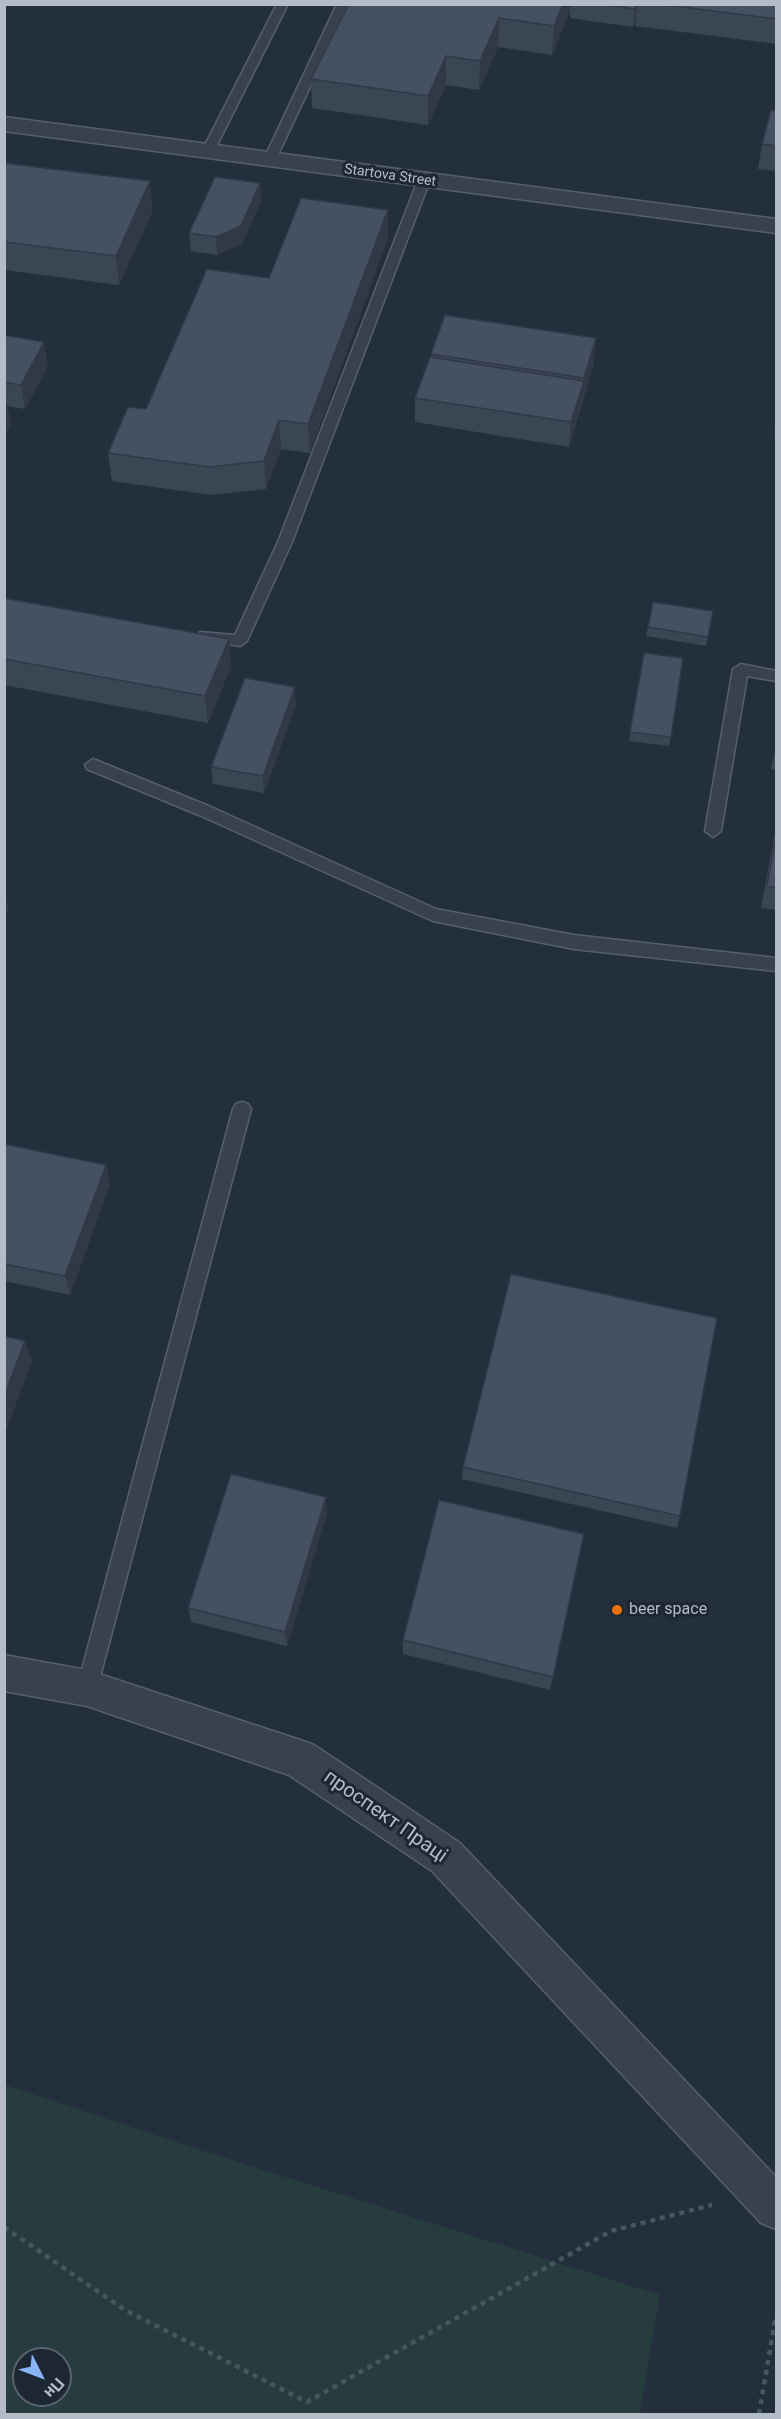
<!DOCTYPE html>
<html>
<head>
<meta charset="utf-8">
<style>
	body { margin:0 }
	#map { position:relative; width:781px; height:2419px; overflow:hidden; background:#242f3e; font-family:Roboto,sans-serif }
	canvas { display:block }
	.frame { position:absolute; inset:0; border:6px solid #b4bcc9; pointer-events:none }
	.north { position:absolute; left:12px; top:2347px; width:60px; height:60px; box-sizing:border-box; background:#1d2633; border:2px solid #59626f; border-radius:50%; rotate:132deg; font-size:16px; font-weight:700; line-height:24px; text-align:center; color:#b4bcc9 }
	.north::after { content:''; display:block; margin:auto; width:21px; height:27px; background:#8ab4f8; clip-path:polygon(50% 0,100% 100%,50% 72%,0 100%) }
</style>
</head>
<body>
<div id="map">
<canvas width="781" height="2419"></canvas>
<div class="frame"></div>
<div class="north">Пн</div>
</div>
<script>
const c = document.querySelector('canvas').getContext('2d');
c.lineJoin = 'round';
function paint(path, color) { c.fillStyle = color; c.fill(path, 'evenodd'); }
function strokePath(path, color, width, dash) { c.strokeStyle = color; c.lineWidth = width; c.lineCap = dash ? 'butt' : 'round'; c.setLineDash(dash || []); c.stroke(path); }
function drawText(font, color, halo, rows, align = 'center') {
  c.font = font + ' Roboto,sans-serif'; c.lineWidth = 6; c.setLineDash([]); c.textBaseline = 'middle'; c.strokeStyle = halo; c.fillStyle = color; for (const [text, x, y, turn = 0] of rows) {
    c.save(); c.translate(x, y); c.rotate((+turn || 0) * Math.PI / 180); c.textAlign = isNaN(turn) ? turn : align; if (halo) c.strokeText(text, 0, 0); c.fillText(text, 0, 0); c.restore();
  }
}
paint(new Path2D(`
	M5,2085L197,2149L660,2295L640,2414H5ZM24,2359H60V2395H24Z`), '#263c3f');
const service = new Path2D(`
	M277,4H288L214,151L204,154L202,151Z
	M337,4H349L276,159L274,162H266L264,159Z
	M424,176L430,180L292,542L247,641L240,646L200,640L198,636L200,632L235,635L278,542L418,180Z
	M741,664L776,671V681L747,676L721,831L713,837L705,831L733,669Z
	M93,759L211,807L436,909L574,935L776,958V971L574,949L433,921L199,815L87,769L85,765Z
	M242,1102L248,1104L251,1109L97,1688L94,1695L87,1698L80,1695L77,1688L233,1109L236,1104Z`);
const minor = new Path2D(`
	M4,117L776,219V233L4,131Z
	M4,1655L87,1670L300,1740L314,1745L460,1843L776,2177V2229L761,2223L432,1871L289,1775L87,1706L4,1691Z`);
strokePath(service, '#565f6c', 3);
strokePath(minor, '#565f6c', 3);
strokePath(new Path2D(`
	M4,2227L125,2310L307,2402L611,2231L712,2205
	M759,2414L776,2315`), '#44595c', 4.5, [5, 5]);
paint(service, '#38414e');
paint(minor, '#38414e');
paint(new Path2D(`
	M349,4H777V44L635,26L636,19L633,27L570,18V10L552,55L498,47L479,90L446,85L428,125L312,108L311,79Z
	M777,111V171L758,169L762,144Z
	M4,163L153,210L119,285L4,270Z
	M260,183L261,201L242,244L217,255L191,251L189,233Z
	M388,238L310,453L281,449L266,489L211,495L112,481L108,453L146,409L269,278Z
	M4,335L48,366L25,409L7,406L11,424L4,435Z
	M431,354L594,363L569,447L415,422V398L431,357Z
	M777,421V434L774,433Z
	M4,598L231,666L208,723L4,685Z
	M713,611L706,646L646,636L648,627Z
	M644,653L683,658L669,746L629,741Z
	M296,704L264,793L213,784L211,767Z
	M777,742V770L771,769Z
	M777,821V910L761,908Z
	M4,1144L106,1165L110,1184L70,1295L4,1281Z
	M463,1467L680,1516L677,1528L462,1479Z
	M327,1513L287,1646L191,1622L188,1608Z
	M584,1534L550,1690L403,1654V1640Z`), '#3b4654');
paint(new Path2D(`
	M563,4H571L570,10L552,55L554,26Z
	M637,4L636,19L633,27L635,9Z
	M499,18L498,47L479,90L480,61Z
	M446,56V85L428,125V96Z
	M150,181L153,210L119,285L116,256Z
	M260,183L261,201L242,244L217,255L216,237Z
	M388,210V238L310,453L308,424Z
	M596,338L594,363L582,402L584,378Z
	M44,342L48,366L25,409L21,385Z
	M584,381L581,405L569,447L571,422Z
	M6,400L11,424L4,435V403Z
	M279,420L281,449L266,489L264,461Z
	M229,639L231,666L208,723L205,696Z
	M295,687L296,704L264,793L263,776Z
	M4,891L9,909L4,921Z
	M106,1165L110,1184L70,1295L65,1276Z
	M25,1341L32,1361L4,1437V1397Z
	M326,1497L327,1513L287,1646L285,1632Z`), '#303945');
const building = new Path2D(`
	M349,4H563L554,26L499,18L480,61L446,56L428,96L311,79Z
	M604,4H637L635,9Z
	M658,4H777V19Z
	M771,110L777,111V146L762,144Z
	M4,163L150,181L116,256L4,242Z
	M215,177L260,183L241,226L216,237L189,233Z
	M301,198L388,210L308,424L279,420L264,461L209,467L108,453L128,407L146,409L207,269L269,278Z
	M445,315L596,338L584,378L431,354Z
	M4,335L44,342L21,385L4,382Z
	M430,357L584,381L571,422L415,398Z
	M4,598L229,639L205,696L4,659Z
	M653,602L713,611L708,637L648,627Z
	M644,653L683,658L671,737L630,732Z
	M245,678L295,687L263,776L211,767Z
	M777,830V888L767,886Z
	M4,1144L106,1165L65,1276L4,1264Z
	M511,1274L717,1318L680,1516L463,1467Z
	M4,1336L25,1341L4,1397Z
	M231,1474L326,1497L285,1632L188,1608Z
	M439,1500L584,1534L553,1677L403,1640Z`);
paint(building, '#455162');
strokePath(building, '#303945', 1.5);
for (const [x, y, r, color] of [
	[617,1610,6,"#e8710a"]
]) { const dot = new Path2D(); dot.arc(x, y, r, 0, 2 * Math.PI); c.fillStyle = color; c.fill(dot); strokePath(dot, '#1d2633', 2); }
drawText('14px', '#b4bcc9', '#1d2633', [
	["Startova Street",390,176,8]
]);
drawText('16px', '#b4bcc9', '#1d2633', [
	["beer space",629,1610]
], 'left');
drawText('20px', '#b4bcc9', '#1d2633', [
	["проспект Праці",385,1817,35]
]);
</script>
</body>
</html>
